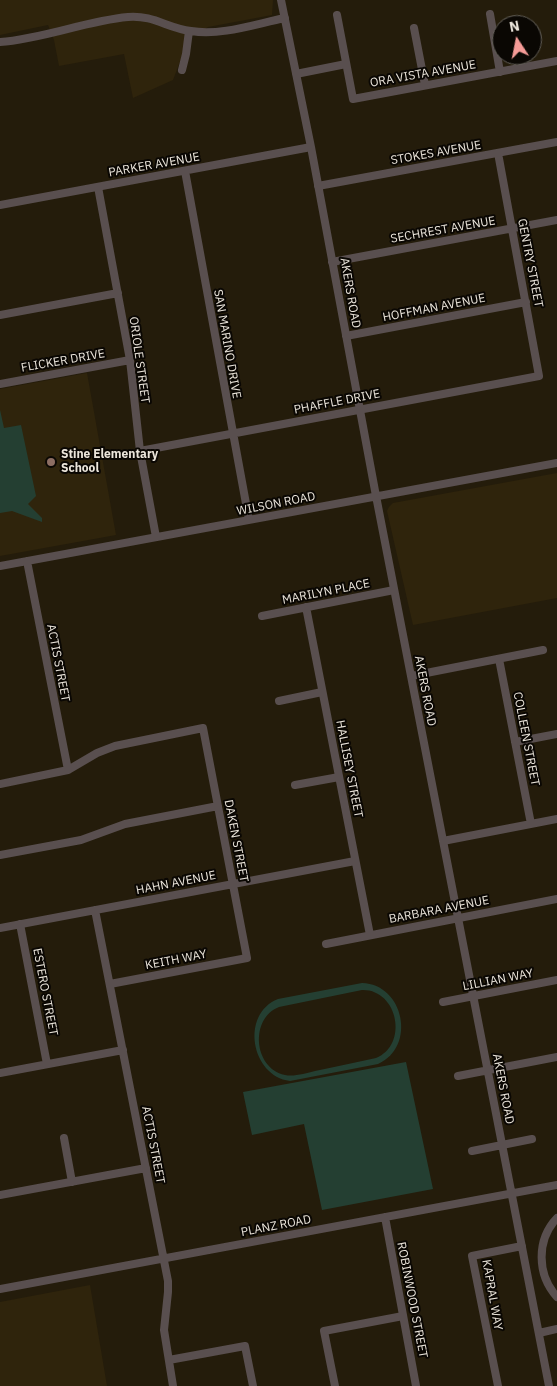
<!DOCTYPE html>
<html>
<head>
<meta charset="utf-8">
<style>
	body { margin:0 }
	#map { position:relative; width:557px; height:1386px; overflow:hidden; background:#241c0b; font-family:"IBM Plex Sans",sans-serif }
	canvas { display:block }
	.north { position:absolute; left:492px; top:15px; width:50px; height:50px; box-sizing:border-box; background:#0a0703; border:1px solid #646059; border-radius:50%; rotate:349deg; font-size:14px; font-weight:700; line-height:20px; text-align:center; color:#ebe5db }
	.north::after { content:''; display:block; margin:auto; width:18px; height:22px; background:#f59b97; clip-path:polygon(50% 0,100% 100%,50% 72%,0 100%) }
</style>
</head>
<body>
<div id="map">
<canvas width="557" height="1386"></canvas>
<div class="north">N</div>
</div>
<script>
const c = document.querySelector('canvas').getContext('2d');
c.lineJoin = 'round';
function paint(path, color) { c.fillStyle = color; c.fill(path, 'evenodd'); }
function strokePath(path, color, width, dash) { c.strokeStyle = color; c.lineWidth = width; c.lineCap = dash ? 'butt' : 'round'; c.setLineDash(dash || []); c.stroke(path); }
function drawText(font, color, halo, rows, align = 'center') {
  c.font = font + ' "IBM Plex Sans",sans-serif'; c.lineWidth = 4; c.setLineDash([]); c.textBaseline = 'middle'; c.strokeStyle = halo; c.fillStyle = color; for (const [text, x, y, turn = 0] of rows) {
    c.save(); c.translate(x, y); c.rotate((+turn || 0) * Math.PI / 180); c.textAlign = isNaN(turn) ? turn : align; if (halo) c.strokeText(text, 0, 0); c.fillText(text, 0, 0); c.restore();
  }
}
paint(new Path2D(`
	M0,0H273L272,15L208,27L189,38L173,80L133,98L124,54L59,66L54,40L48,25L0,35Z
	M87,373L116,535L0,556V389Z
	M557,473V598L413,625L387,511L389,507L393,503Z
	M90,1285L107,1386H0V1302Z`), '#2f240c');
paint(new Path2D(`
	M0,410L4,428L21,425L36,496L28,504L42,518V522L12,511L0,513Z
	M362,983C404,984 417,1047 378,1064L290,1081C251,1076 240,1014 278,999ZM362,990C398,989 409,1045 376,1058C356,1062 336,1067 315,1071C306,1073 294,1077 285,1075C253,1068 250,1018 279,1007Z
	M406,1062L433,1189L322,1210L304,1124L252,1135L243,1092Z`), '#243f32');
strokePath(new Path2D(`
	M281,0L311,147L376,496L549,1386
	M490,14L500,72
	M337,15L353,99L557,61
	M414,28L425,85
	M0,42C43,39 85,21 128,17C154,15 167,28 191,31C221,36 255,24 285,18
	M182,70L186,54L189,31
	M296,74L346,64
	M185,171L249,520
	M318,186L557,142
	M98,187L130,360L140,451L156,537
	M0,205L311,147
	M332,262L557,220
	M0,315L118,293
	M346,336L526,302
	M0,384L130,360
	M140,451L539,376L498,153
	M27,561L68,770
	M0,566L557,463
	M306,607L370,935
	M262,616L394,590
	M499,659L531,824
	M411,676L543,650
	M279,701L322,692
	M515,742L557,734
	M0,784L68,770L97,753L115,746L203,728L247,958L110,984
	M295,785L339,777
	M443,841L557,819
	M0,855L81,840L125,824L218,806
	M95,910L168,1281V1292L164,1330L173,1386
	M20,924L47,1064
	M0,928L355,861
	M326,944L557,899
	M443,1002L557,980
	M0,1073L123,1050
	M458,1076L557,1057
	M64,1138L72,1182
	M472,1151L532,1139
	M0,1195L146,1168
	M385,1217L416,1386
	M557,1218C536,1240 537,1275 557,1297
	M0,1289L557,1185
	M539,1333L557,1329
	M169,1360L245,1346L253,1386
	M335,1386L324,1331L403,1316
	M498,1386L472,1256L522,1246`), '#594f4f', 8);
for (const [x, y, r, color] of [
	[51,462,5,"#8d6e63"]
]) { const dot = new Path2D(); dot.arc(x, y, r, 0, 2 * Math.PI); c.fillStyle = color; c.fill(dot); strokePath(dot, '#0a0703', 2); }
drawText('12px', '#ebe5db', '#0a0703', [
	["ORA VISTA AVENUE",423,74,-10],
	["STOKES AVENUE",436,153,-10],
	["PARKER AVENUE",154,165,-10],
	["SECHREST AVENUE",443,230,-10],
	["GENTRY STREET",530,263,79],
	["AKERS ROAD",350,293,80],
	["HOFFMAN AVENUE",434,308,-11],
	["SAN MARINO DRIVE",227,344,80],
	["ORIOLE STREET",139,360,82],
	["FLICKER DRIVE",63,361,-10],
	["PHAFFLE DRIVE",337,402,-11],
	["WILSON ROAD",276,504,-11],
	["MARILYN PLACE",326,592,-11],
	["ACTIS STREET",58,663,79],
	["AKERS ROAD",425,691,79],
	["COLLEEN STREET",526,739,79],
	["HALLISEY STREET",349,769,79],
	["DAKEN STREET",236,841,79],
	["HAHN AVENUE",176,883,-11],
	["BARBARA AVENUE",439,910,-11],
	["KEITH WAY",176,960,-11],
	["LILLIAN WAY",498,980,-11],
	["ESTERO STREET",45,992,79],
	["AKERS ROAD",503,1089,79],
	["ACTIS STREET",153,1145,79],
	["PLANZ ROAD",276,1226,-11],
	["KAPRAL WAY",492,1295,80],
	["ROBINWOOD STREET",412,1300,79]
]);
drawText('bold 12px', '#ebe5db', '#0a0703', [
	["Stine Elementary",61,455],
	["School",61,469]
], 'left');
</script>
</body>
</html>
